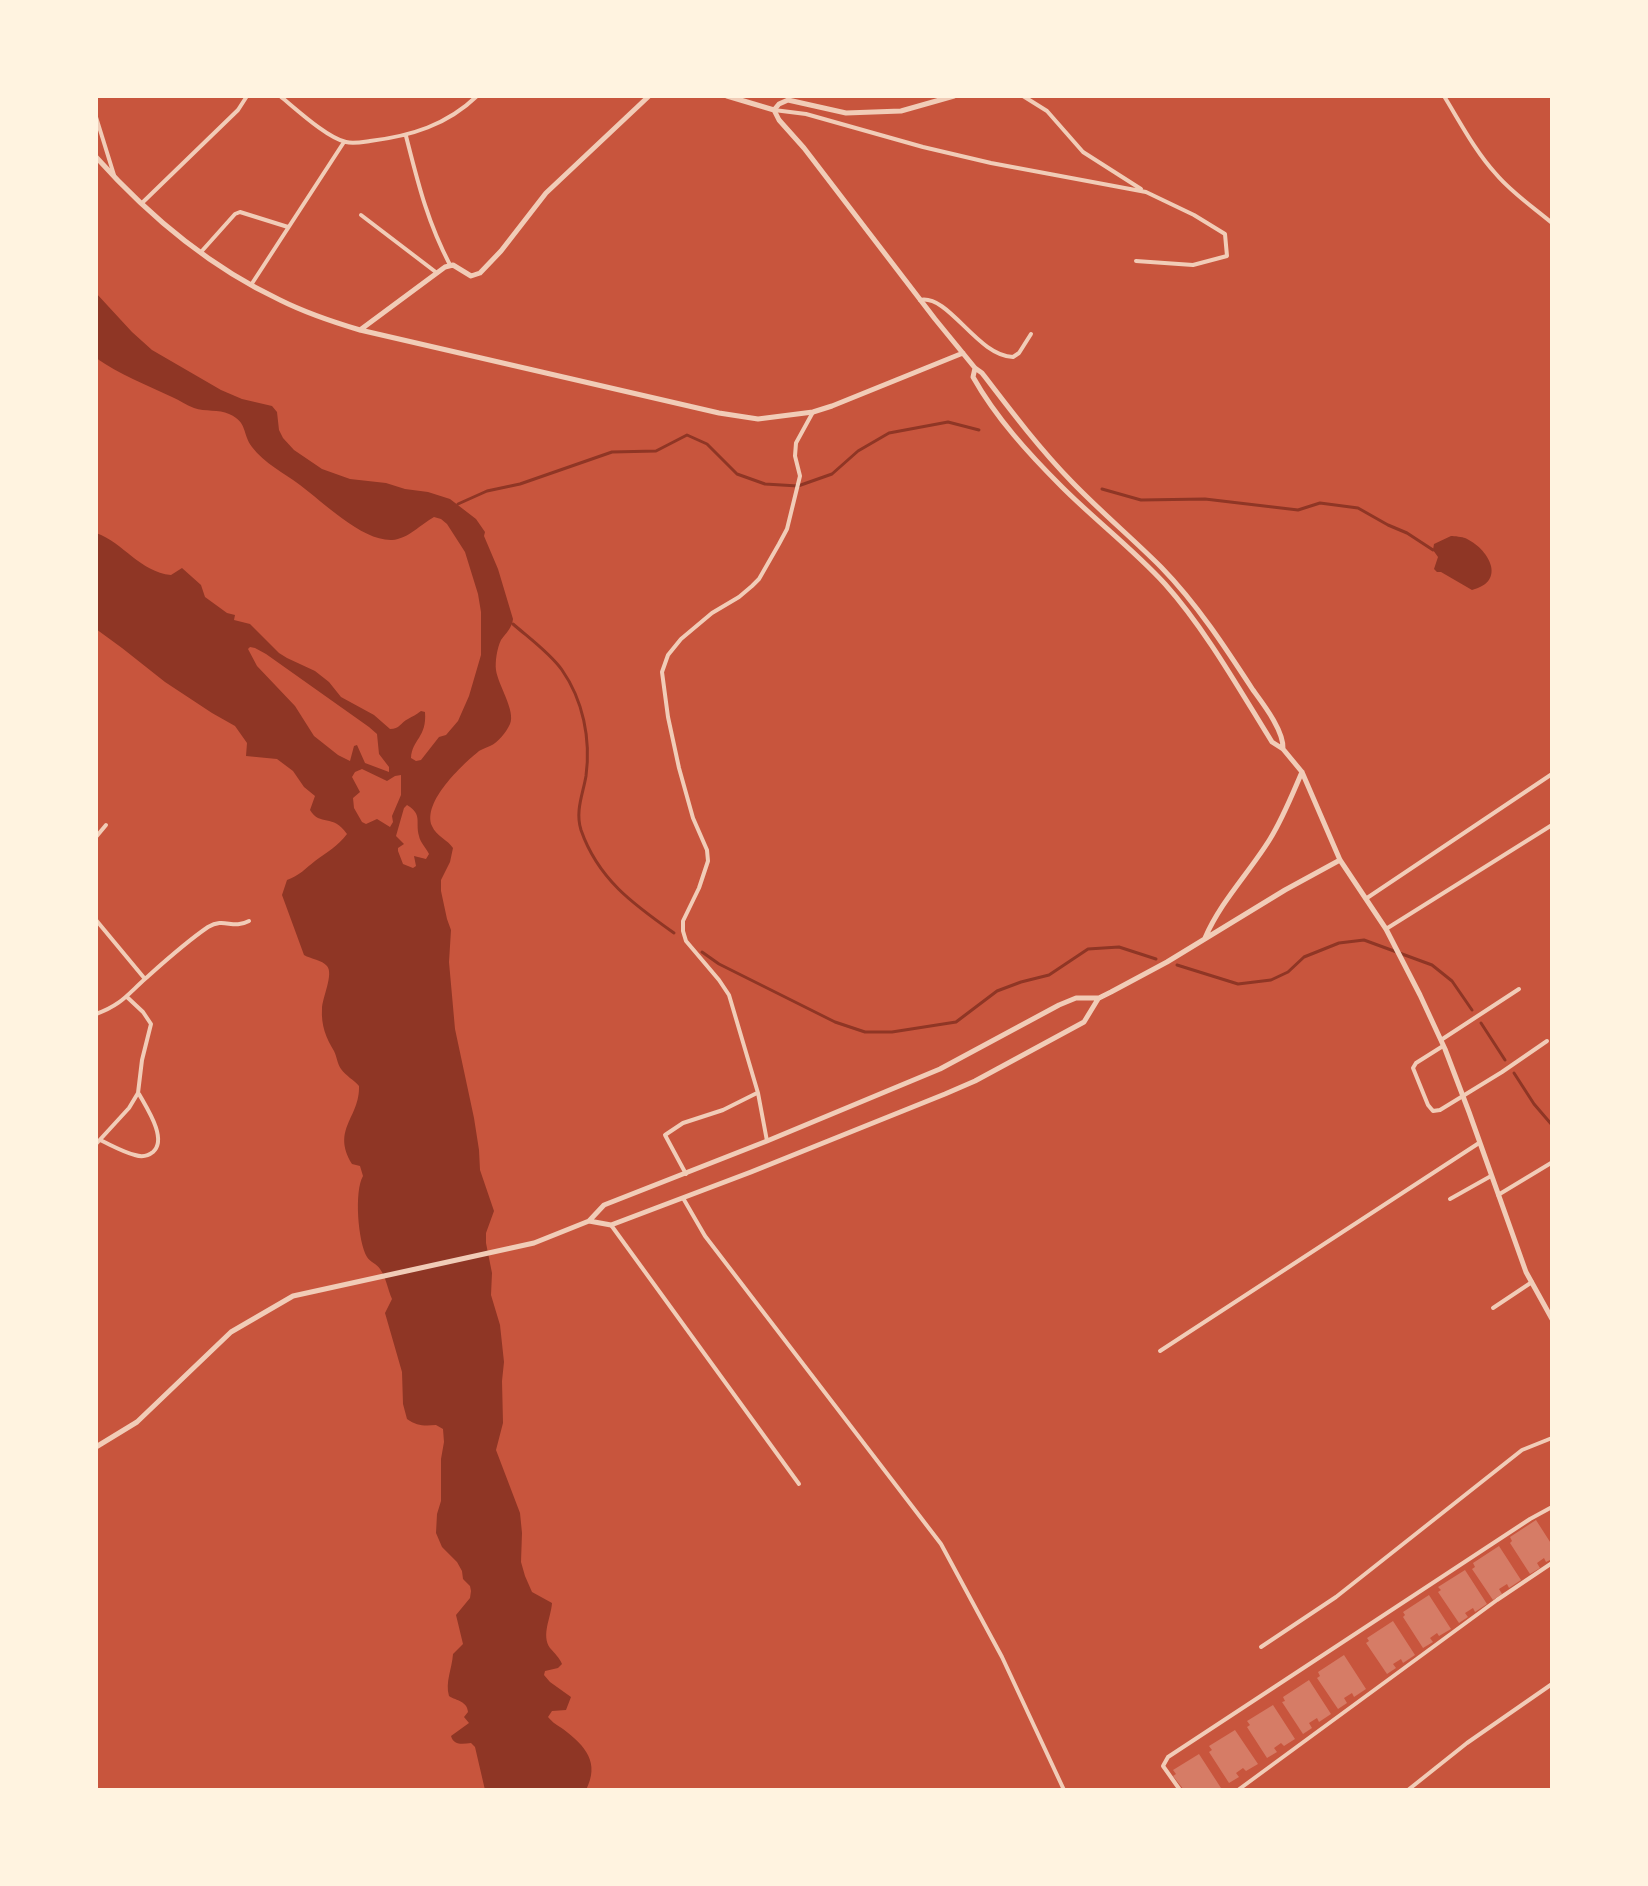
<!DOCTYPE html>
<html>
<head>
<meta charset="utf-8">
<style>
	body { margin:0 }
	#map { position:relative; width:1648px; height:1886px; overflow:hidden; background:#c8553d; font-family:Cabin,sans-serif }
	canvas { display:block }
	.frame { position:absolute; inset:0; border:98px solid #fff3e0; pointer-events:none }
</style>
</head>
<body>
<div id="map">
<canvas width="1648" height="1886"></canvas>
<div class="frame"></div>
</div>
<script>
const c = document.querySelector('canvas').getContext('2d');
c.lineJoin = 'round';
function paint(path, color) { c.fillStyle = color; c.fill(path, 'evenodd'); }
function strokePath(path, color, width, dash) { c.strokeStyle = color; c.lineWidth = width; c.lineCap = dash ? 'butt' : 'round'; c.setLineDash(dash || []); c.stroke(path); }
paint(new Path2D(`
	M96,293L132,332L152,350L221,390L242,399L272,406L277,412L279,430L283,438L294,450L322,469L350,479L386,483L405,489L428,492L450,499L476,519L485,532L484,536L498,569L513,619C512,628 506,633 501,640C497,648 495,662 496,670C498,685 516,711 510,724C507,731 498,743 490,746C486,748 482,749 479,751C462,765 422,802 432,826C436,836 448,840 453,848L450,862L441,880V891L447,919L451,930L449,962L455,1029L474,1118L479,1150L480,1170L494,1211L486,1233V1243L492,1273L491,1295L500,1325L504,1362L502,1381L503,1423L496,1450L520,1513L522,1533L521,1562L525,1576L532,1592L552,1603C551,1618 541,1635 550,1648C555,1654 559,1657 562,1664L558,1668L545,1671L544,1675L550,1682L571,1697L566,1710L552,1711L548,1717C553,1723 557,1725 563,1729C586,1746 600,1763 586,1790H485L475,1747L471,1743C463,1744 454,1746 451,1736L469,1723L464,1717L468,1712C467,1701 457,1701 449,1696C445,1682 452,1669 453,1654L463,1644L456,1615L470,1598L471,1591L470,1586L463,1579L462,1571L457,1562L442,1547L436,1533L437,1514L441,1501V1459L444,1442L443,1429L436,1425C424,1426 417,1426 407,1419L403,1404L402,1372L385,1313L392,1299C388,1290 386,1277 380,1269C377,1264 370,1262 367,1257C358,1242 354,1191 363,1176L360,1166L352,1164C331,1129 360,1118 359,1086C354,1080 346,1076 341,1069C337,1063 337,1057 334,1051C326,1038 321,1025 322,1009C322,998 334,974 327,966C322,960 311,959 304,955L282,895L287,880C299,876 306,868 315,861C327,852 338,846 347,834C333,813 320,827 310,810L315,796L304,787L293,771L277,759L246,756L247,743L235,726L212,713L165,682L122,648L96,629V533C124,543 140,572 171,575L182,568L201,585L205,597L227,613L235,615L234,620L250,624L279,653L287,658L315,671L329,682L341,697L374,715L390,729C400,729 400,723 408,719C413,716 416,715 421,711L425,712C427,738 412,739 411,758L416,761L421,760L439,737L446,735L458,721L469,696L481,655V612L478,594L465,552L447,524L441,519L434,517C421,524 408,539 392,540C362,541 323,502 300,485C284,473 264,463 252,447C242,434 248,422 229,414C219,409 205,412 194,408C186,405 179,400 172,397C146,385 119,374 96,358ZM250,647L255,648L266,654L369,727L377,734L379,754L389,767V772L365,763L357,745L354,746L350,761L338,755L314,736L295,706L257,666L248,649ZM362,769L387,781L395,776L401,775V795L392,816L393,822L390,827L377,819L366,824L362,822L354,808L353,798L360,792L352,777L355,772ZM407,805C423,815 415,821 419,836C420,842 426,848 429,854L426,859L414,856L416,866L413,868L403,864L398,851V848L404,844L396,836L404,808Z
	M1451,536C1454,536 1463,537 1465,538C1488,548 1508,581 1472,590L1441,572H1437L1434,569L1438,557L1433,550L1434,544Z`), '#8f3625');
strokePath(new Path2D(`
	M1102,489L1141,500L1205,499L1298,510L1320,503L1358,508L1388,525L1407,533L1433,550
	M458,504L487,491L520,484L612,452L656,451L687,435L707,444L737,474L765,484L798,486L832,474L858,451L889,433L948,422L979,430
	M513,624C529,638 550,653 562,670C583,700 591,739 586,776C583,794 575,811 581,830C598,879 633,904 674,933
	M702,952L719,964L835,1022L865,1032H892L956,1022L997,991L1021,982L1049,975L1088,949L1119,947L1156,959
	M1177,965L1238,984L1271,980L1288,972L1304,957L1339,943L1364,940L1432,965L1452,981L1472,1010
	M1481,1023L1505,1060
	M1514,1073L1534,1104L1552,1125`), '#8f3625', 3);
paint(new Path2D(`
	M1536,1520L1552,1545V1559L1546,1562L1544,1558L1537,1563L1540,1568L1530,1574L1510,1543L1512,1541L1510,1537Z
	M1499,1546L1521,1580L1509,1588L1507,1584L1499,1589L1502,1594L1493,1600L1472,1569L1475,1567L1473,1563Z
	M1465,1570L1487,1604L1475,1612L1473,1608L1465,1613L1468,1617L1459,1623L1438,1592L1441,1590L1438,1587Z
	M1429,1595L1451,1629L1439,1636L1437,1633L1430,1638L1433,1642L1423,1648L1403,1617L1405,1615L1403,1612Z
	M1393,1621L1415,1655L1403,1663L1401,1659L1393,1664L1396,1668L1387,1674L1366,1643L1369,1641L1367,1638Z
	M1344,1655L1366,1689L1354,1697L1352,1693L1344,1698L1347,1703L1338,1709L1317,1678L1320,1676L1318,1672Z
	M1309,1680L1331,1714L1319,1722L1317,1718L1309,1723L1312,1728L1303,1734L1282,1702L1285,1701L1283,1697Z
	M1273,1705L1295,1739L1284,1746L1281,1743L1274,1748L1277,1752L1267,1758L1247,1727L1250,1725L1247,1721Z
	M1235,1730L1258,1764L1246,1771L1243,1768L1236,1773L1239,1777L1229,1783L1209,1752L1212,1750L1209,1746Z
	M1199,1754L1221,1788L1218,1790H1184L1173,1776L1176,1774L1173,1770Z`), '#d67c66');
strokePath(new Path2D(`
	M280,96C295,108 327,138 346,142C353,144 363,142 370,141C411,136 447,125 477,96
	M1023,96L1047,111L1083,152L1141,189
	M1444,96C1460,122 1475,151 1496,174C1512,193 1533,207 1552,223
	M774,110L806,114L923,147L991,163L1146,192L1194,215L1225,234L1227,256L1193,265L1136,261
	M96,117L114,175
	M406,136C418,183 427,221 450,265
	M142,203L238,110L247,96
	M361,215L437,273
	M201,252L235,214L240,212L288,227
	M251,285L344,142
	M920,300C949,294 977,356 1013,357L1019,353L1031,334
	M96,837L106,825
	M1367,898L1552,774
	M96,920L145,979
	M1386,929L1552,825
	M96,1014C121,1005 127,995 146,978C165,961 186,942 208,927C225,917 232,930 249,921
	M1441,1040L1519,989
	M1443,1046L1416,1063L1413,1068L1428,1105L1433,1111L1440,1110L1502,1072L1547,1041
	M100,1140C111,1145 123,1152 135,1155C141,1157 148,1156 153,1152C168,1139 146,1107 139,1094
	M767,1141L758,1093L729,995L719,980L686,941L683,931V921L699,888L708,861L707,850L693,818L679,768L668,717L662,672L668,655L681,639L712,613L739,597L752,586L759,579L779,544L787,529L800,476L795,456L796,443L813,412
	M96,1144L129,1108L138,1093L142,1060L151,1024L143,1012L127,997
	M686,1174L665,1135L683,1123L723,1110L757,1093
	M1498,1195L1551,1163
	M683,1198L705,1236L941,1544L1002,1657L1064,1790
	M1450,1199L1491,1176
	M611,1225L799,1484
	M1493,1308L1532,1282
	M1160,1351L1479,1143
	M1261,1647L1336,1597L1522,1450L1552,1438
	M1180,1790L1163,1766L1168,1757L1530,1519L1552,1507
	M1238,1790L1497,1600L1552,1563
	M1408,1790L1467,1743L1552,1684`), '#f1ccb7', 4);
strokePath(new Path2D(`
	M727,96L774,110
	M774,110L779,120L804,148L935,319L975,368L982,373C1011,411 1039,448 1072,482C1101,512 1132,538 1161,567C1197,604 1225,647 1253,690C1264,705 1284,731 1283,749
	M774,110L779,104L788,100L846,113L901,111L954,96
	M96,157C147,214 210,267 280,300C306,313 333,322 360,330L719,413L758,419L813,412L832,406L963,353
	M360,330L445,267L453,265L471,276L480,273L501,251L546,193L649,96
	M975,368L973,377C996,418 1029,454 1062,487C1095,520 1133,549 1165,584C1206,630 1239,689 1272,742L1283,749L1302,772L1340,860L1386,929L1420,995L1445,1049L1469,1112L1526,1272L1552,1319
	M1205,938C1221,901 1249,873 1270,839C1283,818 1292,795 1302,772
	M589,1221L611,1225L751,1172L945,1094L975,1081L1084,1022L1098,999
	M96,1447L137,1422L231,1332L293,1296L534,1243L589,1221L604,1205L767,1141L940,1069L1059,1005L1076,998H1099L1111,992L1167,962L1285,890L1340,860`), '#f1ccb7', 5);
</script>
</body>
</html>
